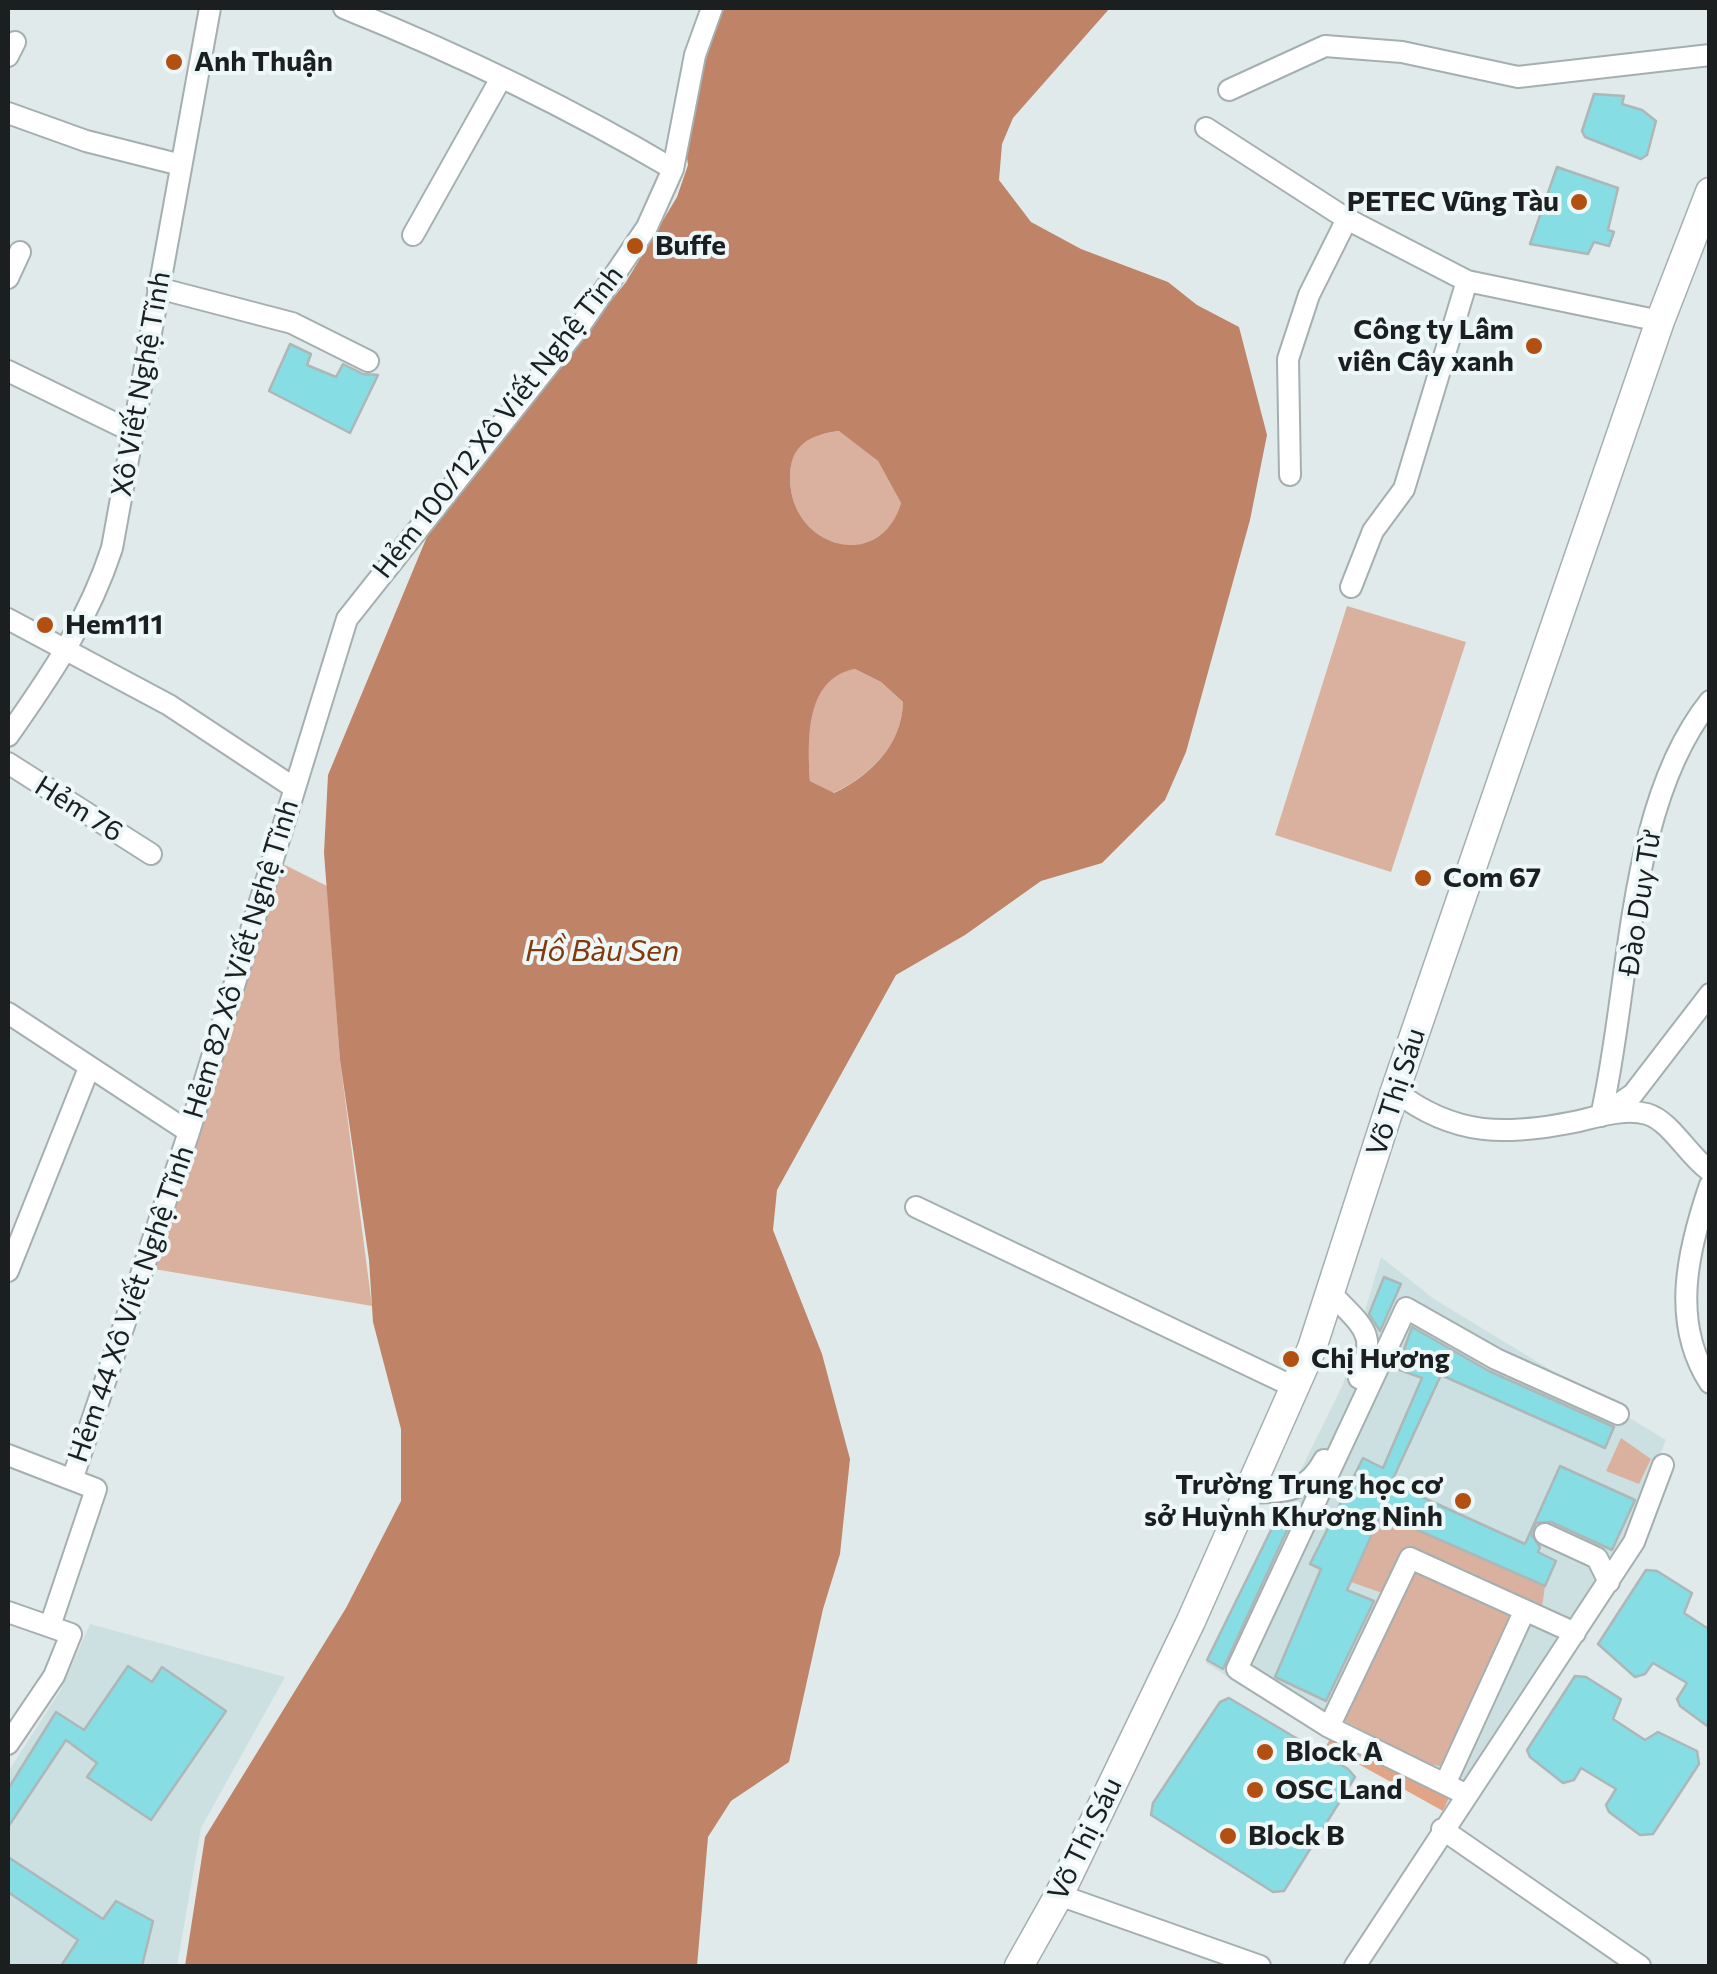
<!DOCTYPE html>
<html>
<head>
<meta charset="utf-8">
<style>
	body { margin:0 }
	#map { position:relative; width:1717px; height:1974px; overflow:hidden; background:#e0eaea; font-family:Commissioner,sans-serif }
	canvas { display:block }
	.frame { position:absolute; inset:0; border:10px solid #1b1f1f; pointer-events:none }
</style>
</head>
<body>
<div id="map">
<canvas width="1717" height="1974"></canvas>
<div class="frame"></div>
</div>
<script>
const c = document.querySelector('canvas').getContext('2d');
c.lineJoin = 'round';
function paint(path, color) { c.fillStyle = color; c.fill(path, 'evenodd'); }
function strokePath(path, color, width, dash) { c.strokeStyle = color; c.lineWidth = width; c.lineCap = dash ? 'butt' : 'round'; c.setLineDash(dash || []); c.stroke(path); }
function drawText(font, color, halo, rows, align = 'center') {
  c.font = font + ' Commissioner,sans-serif'; c.lineWidth = 8; c.setLineDash([]); c.textBaseline = 'middle'; c.strokeStyle = halo; c.fillStyle = color; for (const [text, x, y, turn = 0] of rows) {
    c.save(); c.translate(x, y); c.rotate((+turn || 0) * Math.PI / 180); c.textAlign = isNaN(turn) ? turn : align; if (halo) c.strokeText(text, 0, 0); c.fillText(text, 0, 0); c.restore();
  }
}
paint(new Path2D(`
	M1381,1257L1434,1299L1666,1440L1615,1563L1443,1811L1206,1663L1343,1384Z
	M90,1624L285,1677L201,1828L177,1966H8V1772L60,1691Z`), '#cde0e1');
paint(new Path2D(`
	M840,431L878,461L901,503C880,575 790,548 790,478C790,444 809,435 840,431Z
	M1347,606L1466,642L1391,872L1275,835Z
	M855,669L881,682L903,702C902,745 870,776 833,793L810,781C808,741 803,679 855,669Z
	M277,861L327,886L340,1060L372,1306L154,1269Z
	M1621,1438L1651,1459L1639,1484L1606,1471Z
	M1381,1514L1545,1586L1542,1607L1512,1599L1409,1550L1385,1594L1351,1582Z
	M1411,1569L1505,1606L1512,1616L1443,1767L1424,1763L1343,1720Z`), '#dab19e');
paint(new Path2D(`
	M1334,1732L1451,1793L1443,1811L1326,1746Z`), '#e2a487');
paint(new Path2D(`
	M723,8H1110L1013,118L1002,144L999,180L1031,222L1081,249L1168,282L1197,305L1239,327L1267,435L1250,520L1186,752L1165,800L1102,863L1041,881L965,935L896,975L777,1190L773,1230L822,1354L850,1459L840,1554L823,1609L789,1762L731,1801L708,1837L697,1966H185L205,1837L346,1608L401,1501V1429L373,1322L369,1260L340,1060L324,853L328,775L431,527L626,282L677,197L688,165L683,129ZM839,431L878,461L901,503C880,574 790,548 790,478C790,445 809,435 839,431ZM855,669L881,682L903,702C902,745 870,776 834,793L810,781C808,741 804,679 855,669Z`), '#bf8367');
const building = new Path2D(`
	M1594,94L1624,96L1622,104L1642,110L1656,121L1647,155L1641,159L1585,137L1582,131Z
	M1557,167L1618,188L1608,230L1614,232L1609,246L1594,242L1588,254L1530,244Z
	M290,344L311,354L307,365L336,377L343,364L363,374L378,375L350,433L269,391Z
	M1384,1277L1401,1284L1380,1331L1369,1314Z
	M1412,1327L1489,1371L1614,1427L1605,1448L1441,1375L1391,1483L1525,1544L1560,1466L1635,1500L1612,1550L1551,1522L1536,1523L1531,1534L1540,1547L1538,1552L1556,1561L1545,1586L1381,1514L1347,1590L1374,1601L1326,1701L1275,1677L1321,1569L1310,1564L1363,1458L1383,1468L1422,1378L1397,1369Z
	M1275,1522L1288,1528L1223,1669L1207,1660Z
	M1646,1570L1657,1571L1692,1593L1684,1613L1710,1630V1728L1680,1706L1677,1699L1687,1683L1653,1663L1645,1674L1635,1677L1598,1644Z
	M128,1666L152,1682L162,1667L226,1711L151,1820L87,1777L97,1763L66,1740L8,1827V1789L56,1712L84,1730Z
	M1575,1676L1586,1677L1621,1699L1613,1719L1645,1740L1658,1732L1697,1751L1699,1764L1653,1834L1640,1835L1609,1812L1606,1805L1616,1789L1581,1768L1574,1780L1563,1783L1530,1757L1527,1750Z
	M1229,1698L1348,1769L1355,1777L1284,1891L1273,1892L1151,1815L1153,1803L1220,1702Z
	M8,1857L103,1919L116,1901L153,1921L142,1966H61L78,1940L8,1892Z`);
paint(building, '#86dde3');
strokePath(building, '#aeb7b8', 2.5);
const minor = new Path2D(`
	M344,8C456,53 568,107 673,169
	M8,56L15,42
	M1229,90L1325,46L1402,52L1518,77L1710,55
	M8,113L86,141L181,165
	M1206,128L1347,219L1467,281L1660,321
	M413,235L500,80
	M8,278L20,252
	M158,288L292,323L368,361
	M8,371L133,432
	M1290,475L1288,359L1309,295L1347,219
	M1351,587L1373,531L1404,489L1467,281
	M8,619L169,705L293,787
	M8,736C51,675 89,619 112,548L210,8
	M8,763L151,854
	M8,1013L189,1132
	M1395,1091C1455,1137 1507,1136 1579,1121C1600,1116 1625,1108 1647,1114C1671,1121 1688,1156 1710,1171
	M1607,1112L1633,1094L1710,994
	M1601,1116C1631,987 1626,806 1710,701
	M1710,1185C1688,1249 1670,1322 1710,1383
	M916,1207L1296,1388
	M8,1271L89,1068
	M1331,1293C1361,1326 1379,1332 1359,1378
	M8,1455L96,1489L50,1626
	M73,1477L189,1132L347,619L582,323L647,227L673,169L695,55L712,8
	M1251,1493C1285,1491 1307,1493 1324,1460
	M1545,1534L1597,1558L1609,1582
	M8,1612L71,1634L54,1676L8,1744
	M1332,1722L1329,1727L1410,1558L1575,1633
	M1445,1784L1524,1612
	M1465,1794L1329,1727L1237,1669L1406,1308L1496,1359L1618,1414
	M1442,1829L1640,1966
	M1059,1895L1260,1966
	M1355,1966L1634,1542L1663,1465`);
const major = new Path2D(`
	M1019,1966L1059,1895L1191,1621L1312,1348L1395,1091L1660,321L1710,192`);
strokePath(minor, '#a5afb0', 24);
strokePath(major, '#a5afb0', 31);
strokePath(minor, '#fff', 20);
strokePath(major, '#fff', 28);
for (const [x, y, r, color] of [
	[174,62,10,"#b25012"],
	[1579,202,10,"#b25012"],
	[635,246,10,"#b25012"],
	[1534,346,10,"#b25012"],
	[45,625,10,"#b25012"],
	[1423,878,10,"#b25012"],
	[1291,1359,10,"#b25012"],
	[1463,1501,10,"#b25012"],
	[1265,1752,10,"#b25012"],
	[1255,1790,10,"#b25012"],
	[1228,1836,10,"#b25012"]
]) { const dot = new Path2D(); dot.arc(x, y, r, 0, 2 * Math.PI); c.fillStyle = color; c.fill(dot); strokePath(dot, '#edf7f8', 4); }
drawText('bold 28px', '#1b1f1f', '#edf7f8', [
	["Anh Thuận",194,62],
	["PETEC Vũng Tàu",1559,202,"right"],
	["Buffe",655,246],
	["Công ty Lâm",1514,330,"right"],
	["viên Cây xanh",1514,362,"right"],
	["Hem111",65,625],
	["Com 67",1443,878],
	["Chị Hương",1311,1359],
	["Trường Trung học cơ",1443,1485,"right"],
	["sở Huỳnh Khương Ninh",1443,1517,"right"],
	["Block A",1285,1752],
	["OSC Land",1275,1790],
	["Block B",1248,1836]
], 'left');
drawText('28px', '#1b1f1f', '#edf7f8', [
	["Xô Viết Nghệ Tĩnh",141,384,-80],
	["Hẻm 100/12 Xô Viết Nghệ Tĩnh",498,422,-52],
	["Hẻm 76",79,809,32],
	["Đào Duy Từ",1640,903,-81],
	["Hẻm 82 Xô Viết Nghệ Tĩnh",241,959,-73],
	["Võ Thị Sáu",1396,1092,-72],
	["Hẻm 44 Xô Viết Nghệ Tĩnh",131,1304,-71],
	["Võ Thị Sáu",1085,1839,-64]
]);
drawText('italic 30px', '#83390c', '#edf7f8', [
	["Hồ Bàu Sen",602,951]
]);
</script>
</body>
</html>
